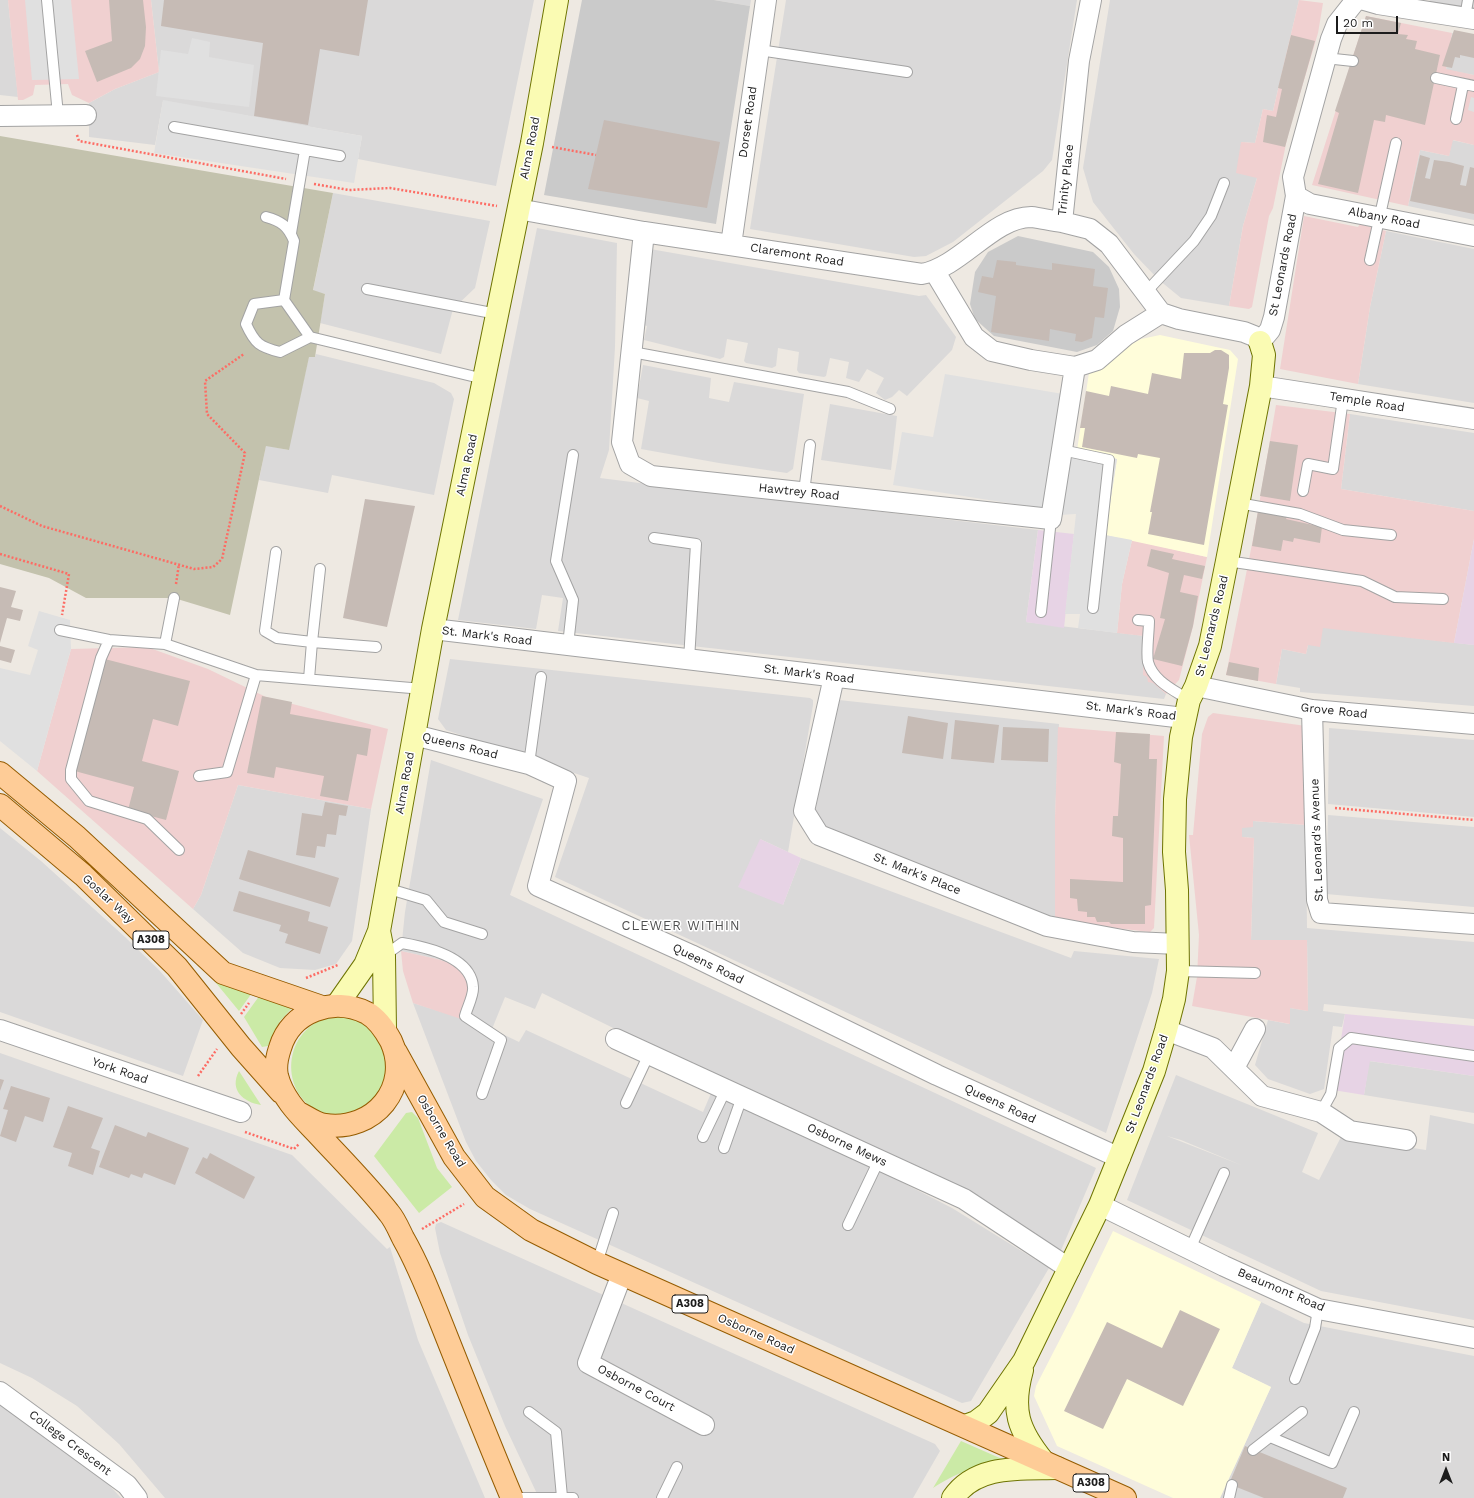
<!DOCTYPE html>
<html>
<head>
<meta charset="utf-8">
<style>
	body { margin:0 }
	#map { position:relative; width:1474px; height:1498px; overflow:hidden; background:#eee9e2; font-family:"Work Sans",sans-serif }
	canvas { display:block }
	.north { position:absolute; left:1426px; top:1450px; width:40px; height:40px; -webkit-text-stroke:3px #fff; paint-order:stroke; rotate:0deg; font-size:11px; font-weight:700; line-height:16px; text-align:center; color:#1c1c1c }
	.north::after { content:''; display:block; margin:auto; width:14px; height:18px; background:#1c1c1c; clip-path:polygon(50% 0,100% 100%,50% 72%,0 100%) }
	.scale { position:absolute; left:1336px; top:16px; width:62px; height:18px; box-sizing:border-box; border:2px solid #1c1c1c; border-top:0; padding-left:5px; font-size:12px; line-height:14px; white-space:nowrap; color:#1c1c1c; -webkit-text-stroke:3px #fff; paint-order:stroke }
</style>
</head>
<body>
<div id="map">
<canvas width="1474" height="1498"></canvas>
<div class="north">N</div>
<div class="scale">20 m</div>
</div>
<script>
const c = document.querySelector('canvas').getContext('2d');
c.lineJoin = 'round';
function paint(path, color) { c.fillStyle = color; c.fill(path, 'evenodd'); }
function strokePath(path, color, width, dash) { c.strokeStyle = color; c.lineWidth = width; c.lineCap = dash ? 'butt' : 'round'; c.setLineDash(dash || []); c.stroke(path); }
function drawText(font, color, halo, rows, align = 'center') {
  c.font = font + ' "Work Sans",sans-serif'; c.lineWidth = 3; c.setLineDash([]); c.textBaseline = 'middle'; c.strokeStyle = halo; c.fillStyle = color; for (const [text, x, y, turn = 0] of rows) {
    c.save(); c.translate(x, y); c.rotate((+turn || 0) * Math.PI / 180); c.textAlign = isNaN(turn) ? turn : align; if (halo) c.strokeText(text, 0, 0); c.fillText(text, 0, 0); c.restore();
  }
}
paint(new Path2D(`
	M0,0H8L18,97L0,95Z
	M151,0H534L496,186L358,159L362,136L163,101L155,145L89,137V103L115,89L159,72Z
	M714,0H751L750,6Z
	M786,0H1077L1052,160L1043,171L953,242L926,256L914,257L750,229Z
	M1110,0H1299L1273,111L1263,109L1255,143L1241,142L1257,178L1243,226L1229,306L1181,298L1159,280L1134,254L1093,202L1083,168Z
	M1430,0H1474V17L1427,8Z
	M1452,33L1474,38V75L1446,70Z
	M1452,140L1474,145V220L1408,206L1420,150L1449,156Z
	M333,193L490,221L475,288L453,309L441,354L320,323L325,294L313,291Z
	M537,228L617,243L615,347L609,450L600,478L718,493L1038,530L1026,622L1145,636L1148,677L1166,694L1164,699L558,631L563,598L542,595L536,629L458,620Z
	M1386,231L1474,249V403L1358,384L1370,307Z
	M650,249L919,296L926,295L956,337L952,350L907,396L899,390L892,397L885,400L876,393L884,378L867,369L859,382L846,378L849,362L830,358L826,376L824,377L799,373L797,370L799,352L778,348L776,366L772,368L746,363L744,361L748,343L727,339L724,357L720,359L644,340L647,326L643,325Z
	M316,354L434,383L451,393L454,399L434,495L332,475L328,493L259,480L266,445L288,450L309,356L315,357Z
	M643,365L711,378L709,398L729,402L734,382L804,394L793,469L787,473L719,463L641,449L649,401L637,398Z
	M830,404L897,416L891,470L821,460Z
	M1350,414L1474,433V511L1341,489Z
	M1323,627L1474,645V706L1300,692V688L1276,684L1282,649L1306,654L1308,645Z
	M450,659L810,698L813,700V705L788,852L760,839L783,905L801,858L1071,958L1074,951L1159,959L1152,993L1106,1133L555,877L589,778L446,730L438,719Z
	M839,700L1059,724L1055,818V921L811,835L835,703Z
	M1329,728L1474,740V817L1328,804Z
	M431,760L543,799L510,895L1096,1168L1059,1255L717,1079L542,993L535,1009L505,997L492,1029L519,1042L526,1030L703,1112L712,1091L808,1134L952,1208L1049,1268L971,1401L962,1403L530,1209L506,1195L491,1180L476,1161L466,1142L413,1003L461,1018L469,969L437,959L401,951L405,912Z
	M238,785L371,809L352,941L336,964L315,970L280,968L243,953L193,909L201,895Z
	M1328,815L1474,827V907L1326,894Z
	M1253,821L1306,825L1307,928L1474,942V1019L1324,1004L1323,1011L1345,1014L1342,1027L1333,1026L1324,1089L1310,1094L1268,1079L1255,1065L1268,1020L1289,1024L1290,1008L1308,1011L1307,940H1251L1254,838L1242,837V827Z
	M0,828L41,861L125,937L159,970L203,1020L183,1076L0,1012Z
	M0,1053L292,1155L387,1249L390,1247L418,1340L485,1498H165L119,1444L77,1406L32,1378L0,1363Z
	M1369,1061L1474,1076V1113L1364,1095Z
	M1176,1075L1318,1133L1302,1172L1319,1180L1341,1137L1426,1150L1430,1115L1474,1124V1320L1321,1291L1127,1200ZM1167,1136L1181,1140L1241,1165Z
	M441,1222L935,1444L940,1451L913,1498H539L505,1426L468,1335L440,1253L435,1228L436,1224Z
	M1261,1302L1304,1323L1474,1356V1498H1220L1271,1387L1232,1368Z
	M0,1401L81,1454L121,1498H0Z`), '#dad9d9');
paint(new Path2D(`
	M8,0H151L159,72L115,89L89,103L72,95L68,84L35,85L33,95L23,100H18Z
	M1299,0L1323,3L1318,33L1288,134L1273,208L1269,216L1252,307L1249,309L1229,306L1243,226L1257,178L1236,173L1241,142L1255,143L1263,109L1273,111Z
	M1366,16L1452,33L1446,69L1474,75V145L1453,140L1449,156L1420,150L1408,206L1312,185Z
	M1304,216L1358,227L1360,224L1386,231L1370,307L1358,384L1280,369Z
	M1276,405L1350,414L1341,489L1474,511V539L1454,643L1323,628L1320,647L1308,645L1306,654L1282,649L1276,684L1226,675L1254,534Z
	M1132,540L1207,557L1193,626L1179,680L1166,694L1153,683L1148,682L1147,677L1143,675L1144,636L1117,633L1122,584Z
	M147,647L208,669L266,697L388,729L371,809L238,785L201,895L193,909L37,771L71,649Z
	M1213,713L1306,726L1304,787L1306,825L1253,821V827L1242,828V837L1254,838L1251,940H1307L1308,1011L1290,1008V1024L1192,1006L1197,977L1199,935L1189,835H1193L1202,734L1208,717Z
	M1058,727L1164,736L1154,928L1150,932L1055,921V818Z
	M401,951L437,959L469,969L472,975L461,1019L413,1003L403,971Z`), '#f0d0d0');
paint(new Path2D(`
	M1038,530L1074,534L1064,628L1026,622Z
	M1474,539V645L1454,643Z
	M760,839L801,858L783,905L738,887Z
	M1345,1014L1474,1026V1076L1370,1061L1364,1095L1333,1090Z`), '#e7d3e5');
paint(new Path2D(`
	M1160,335L1230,350L1238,359L1207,557L1105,535L1117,459L1077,450L1089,373L1100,369L1130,345L1141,339Z
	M1113,1231L1261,1302L1232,1368L1271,1387L1220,1498H1173L1057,1446L1034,1396L1036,1386L1074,1312Z`), '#fffdda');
paint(new Path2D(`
	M582,0H714L750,6L716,224L544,195Z
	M1018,236L1093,252L1109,267L1119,289L1120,307L1113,331L1097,345L1077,352L994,336L975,319L970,304L975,272L988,252Z`), '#cacaca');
paint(new Path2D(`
	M0,136L333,193L313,290L325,294L315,357H309L289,450L266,446L230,615L174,598H86L49,578L0,564Z`), '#c3c2ad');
paint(new Path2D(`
	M184,944L252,993L239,1011Z
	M260,995L271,1001L288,1003L292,1008L280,1021L268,1046L262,1047L244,1017Z
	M348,1015L378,1030L392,1075L363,1113C354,1114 339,1119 330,1116C278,1102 279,1031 329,1017C335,1015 342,1016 348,1015Z
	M239,1071L261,1105C243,1102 229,1090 239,1071Z
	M412,1112L418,1118L437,1168L452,1187L419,1213L374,1156L406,1113Z
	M961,1441L1002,1459L1001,1462C974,1467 956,1473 933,1488Z`), '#cbeaa6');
paint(new Path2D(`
	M25,0H71L79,79L32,80Z
	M192,38L210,42L209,57L254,65L249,107L156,96L161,50L188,54Z
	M1471,97L1474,98V112L1468,110Z
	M163,100L362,136L354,183L154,153Z
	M945,374L1063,394L1051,450L1117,459L1105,535L1132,540L1122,584L1117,633L1078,628L1080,614H1065L1076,514L1060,515L1040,508L893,485L902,432L933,437Z
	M39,611L70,620L71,649L37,771L0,741V668L30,675L38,650L28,646Z`), '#e0e0e0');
paint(new Path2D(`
	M109,0H143L146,27L145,46L140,59L131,68L97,82L85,51L112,41Z
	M164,0H368L359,56L320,49L308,125L254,116L263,43L161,26Z
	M1366,16L1401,23L1398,34L1408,35L1406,39L1417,41L1415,49L1440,55L1425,125L1386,115L1385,122L1374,120L1358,193L1318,184L1339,113L1335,111Z
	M1454,30L1474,34V58L1460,55V58L1455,57L1452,68L1442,66Z
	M1291,35L1315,41L1285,147L1263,142L1267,115L1276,117L1282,89L1278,88Z
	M604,120L720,142L707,208L588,189Z
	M1420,155L1430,158L1425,178L1430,179L1434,160L1449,162L1464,166L1460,185L1466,186L1470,167L1474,168V214L1410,201Z
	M997,260L1016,262V265L1052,270V263L1095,269L1093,286L1108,288L1104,318L1095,317L1092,338L1082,342L1075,341L1076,334L1050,329L1049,341L991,332L996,296L978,292L982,276L993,278Z
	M1215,350H1221L1229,355V368L1223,404L1228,405L1204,545L1148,534L1152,512H1150L1160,458L1138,454L1137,458L1082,447L1085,428H1080L1086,391L1109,396L1111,386L1148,394L1152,373L1181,379L1184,353H1210Z
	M1270,441L1298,445L1290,501L1260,496Z
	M365,499L415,506L387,627L343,618Z
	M1258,511L1287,517L1286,519L1322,527L1320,543L1294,538L1293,542L1283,540L1281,551L1252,546Z
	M1151,549L1174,554L1172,559L1205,566L1202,579L1184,575L1180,592L1198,596L1193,626L1182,666L1153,659L1165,619L1160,618L1169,573L1147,566Z
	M0,587L16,591L11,607L23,610L20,621L7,618L0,643Z
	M0,646L15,650L11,663L0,660Z
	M101,658L190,681L178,726L153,719L142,761L179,771L166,820L128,810L134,787L71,770Z
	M1229,662L1259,668L1258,681L1226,675Z
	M262,696L292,702L290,714L371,729L367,756L357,754L348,801L320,796L324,776L276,767L274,778L247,773Z
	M908,716L948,723L943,759L902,753Z
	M955,720L999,725L994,763L951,759Z
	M1003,727L1049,729L1048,762L1001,760Z
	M1116,732L1150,734L1149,759H1157L1151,905L1145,906V924H1111L1109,922H1097L1095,917H1087V912L1078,911L1077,899L1070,898V879L1123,882V838L1112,836L1113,816H1118L1121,764L1114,762Z
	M325,802L348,806L346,816L339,815L336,835L327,834L325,847L317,846L315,858L296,855L302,813L322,816Z
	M248,850L339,878L330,907L239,879Z
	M239,891L310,912L308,921L328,927L320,954L285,943L288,934L279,931L281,925L233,911Z
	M0,1079L4,1080L0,1091Z
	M11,1086L50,1098L43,1122L25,1116L16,1142L0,1136L8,1110L3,1109Z
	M68,1106L103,1118L91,1148L100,1151L93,1175L68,1166L72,1153L53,1147Z
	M115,1125L146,1137L148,1132L189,1148L175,1185L144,1173L142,1178L131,1174L129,1178L99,1167Z
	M210,1153L255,1177L244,1199L195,1173L203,1157L207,1159Z
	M1180,1310L1220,1329L1183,1406L1127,1379L1103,1429L1064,1411L1107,1322L1162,1348Z
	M1245,1446L1347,1488L1343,1498H1264L1229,1484Z`), '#c6bbb5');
const lane = new Path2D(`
	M47,0L58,115
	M1465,17L1468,0
	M759,50L907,72
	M1325,58L1353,61
	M1436,78L1474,86
	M1456,119L1463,85
	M174,127L340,156
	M266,217C281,221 288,226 294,241L284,300L310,337L484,379
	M291,233L305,150
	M1370,260L1396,143
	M367,289L497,314
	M1146,292L1194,241L1211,216L1224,183
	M284,300L254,304L246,324C255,344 260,347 280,352L310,337
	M632,352L848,392L890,409
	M1062,450L1109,460L1093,608
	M1303,491L1308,464L1333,469L1343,399
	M804,492L810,445
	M1238,503L1300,514L1343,530L1391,535
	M654,538L696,544L689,660
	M276,552L265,631L277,638L312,642L309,679
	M1227,561L1362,581L1395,597L1443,599
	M320,569L312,642L376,647
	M1041,612L1051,519
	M1138,620L1149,621C1149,632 1146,652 1148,662C1153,681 1174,690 1189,700
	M60,630L109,640L165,644L256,675L423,689
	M109,640L101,658L71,770V779L89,801L147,819L179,850
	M165,644L174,598
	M568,645L573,600L556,561L573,455
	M529,764L541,677
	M199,776L227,772L256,675
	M386,888L426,900L444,922L482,934
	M384,956L402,943C426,947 471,957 473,987C474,995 467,1008 465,1016L501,1040L482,1094
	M1178,971L1255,973
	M626,1103L649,1054
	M1321,1112L1331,1094L1339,1048L1351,1038L1474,1056
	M703,1137L726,1089
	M724,1148L742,1097
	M848,1225L879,1160
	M1190,1249L1224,1173
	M597,1263L613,1213
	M1295,1379L1315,1328L1318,1309
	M529,1412L556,1432L562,1497
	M1270,1437L1332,1463L1354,1412
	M1253,1450L1302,1412
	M512,1498H573
	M662,1498L677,1467
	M1229,1498L1232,1485`);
const street = new Path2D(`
	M1091,0L1079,61L1062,222L1090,229L1109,244L1161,313L1179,319L1244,332L1254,336L1260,342L1270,330L1274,317L1296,196L1293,177L1331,39L1337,24L1356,0
	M1364,0L1378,4L1474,19
	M0,116L86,115
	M1296,196L1310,204L1474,236
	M518,209L644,232L922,274C961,267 993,217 1031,217C1041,218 1052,221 1062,222
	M644,232L622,442L630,464L651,476L1051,519L1075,367
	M731,245L766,0
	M935,272L974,337L992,351L1031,360L1075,367L1097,360L1126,335L1161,313
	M1261,386L1474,419
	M433,629L1184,718
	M834,677L804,811L819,835L1047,926L1133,942L1178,944
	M1196,686L1312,710L1474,724
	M1312,710L1317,900L1321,913L1474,924
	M414,735L529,764L566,781L538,886L691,955L937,1075L1120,1158
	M0,1030L241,1112
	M1166,1030L1213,1048L1262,1096L1321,1112L1350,1131L1406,1140
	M616,1039L964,1199L1070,1269
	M1234,1068L1255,1029
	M1100,1205L1224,1266L1318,1309L1474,1338
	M622,1274L588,1363L704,1425
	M0,1392L127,1485L137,1498`);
const secondary = new Path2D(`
	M379,931L384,956L385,1030
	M337,1005L365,965L379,931L433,629L532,143L557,0
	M1022,1370C1011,1410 1018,1430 1043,1461
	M965,1426L976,1422L988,1413L1024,1361L1100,1205L1154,1071L1166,1030L1174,999L1178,971L1177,890L1174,852L1175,799L1181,737L1189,700L1196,686L1210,646L1227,561L1261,386L1264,355L1260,342
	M953,1498C976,1464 1021,1469 1057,1468`);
const primary = new Path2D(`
	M0,773L77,837L223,973L322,1007
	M0,805L83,875L177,967L241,1047L281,1092
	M396,1052L454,1157L485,1197L531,1230L597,1263L1125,1498
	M299,1113C307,1117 316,1124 325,1125C374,1132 412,1087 391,1041C385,1030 378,1019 367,1013C333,996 291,1011 280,1048C277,1057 275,1067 277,1076C283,1100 301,1116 317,1133C341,1159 367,1185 389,1213C395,1220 399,1230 403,1238C419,1266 430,1295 442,1325C465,1383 488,1441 512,1498`);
strokePath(lane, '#a3a3a3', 12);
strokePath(street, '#a3a3a3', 22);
strokePath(secondary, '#6e7402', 24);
strokePath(primary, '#955c00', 24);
strokePath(new Path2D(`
	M77,135L79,141L286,179
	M552,147L596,155
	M314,184L349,190L390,188L497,206
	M0,506L42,526L194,569L213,567L222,559L245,453L207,414L205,381L244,354
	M0,554L69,574L62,615
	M176,584L179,564
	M1335,808L1474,820
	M306,978L338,965
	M241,1014L249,1003
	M198,1076L217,1049
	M245,1132L294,1149L299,1144
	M422,1229L464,1204`), '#fd6c64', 2.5, [2, 2]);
strokePath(lane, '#fff', 10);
strokePath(street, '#fff', 20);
strokePath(secondary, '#fafbb3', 22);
strokePath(primary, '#fecc97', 22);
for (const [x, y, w] of [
	[151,940,36],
	[690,1304,36],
	[1091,1483,36]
]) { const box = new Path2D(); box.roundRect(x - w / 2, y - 9, w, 18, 3); c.fillStyle = '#fff'; c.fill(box); strokePath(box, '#1c1c1c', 1); }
drawText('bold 11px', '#1c1c1c', null, [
	["A308",151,940],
	["A308",690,1304],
	["A308",1091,1483]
]);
drawText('12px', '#1c1c1c', '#fff', [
	["Dorset Road",748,122,-82],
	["Alma Road",530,148,-79],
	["Trinity Place",1066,180,-84],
	["Albany Road",1384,218,11],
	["Claremont Road",797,255,9],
	["St Leonards Road",1283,265,-79],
	["Temple Road",1367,402,9],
	["Alma Road",467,465,-78],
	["Hawtrey Road",799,492,6],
	["St Leonards Road",1212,626,-76],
	["St. Mark's Road",487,636,7],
	["St. Mark's Road",809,674,7],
	["St. Mark's Road",1131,711,7],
	["Grove Road",1334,711,6],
	["Queens Road",460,746,14],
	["Alma Road",405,783,-80],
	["St. Leonard's Avenue",1317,840,-92],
	["St. Mark's Place",917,874,22],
	["Goslar Way",108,899,43],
	["Queens Road",708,964,26],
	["York Road",120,1071,19],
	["St Leonards Road",1147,1084,-70],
	["Queens Road",1000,1104,25],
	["Osborne Road",441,1131,59],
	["Osborne Mews",847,1145,25],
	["Beaumont Road",1281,1290,23],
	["Osborne Road",756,1334,24],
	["Osborne Court",636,1388,28],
	["College Crescent",70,1443,37]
]);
c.letterSpacing = '1px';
drawText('13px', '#4f4f4f', '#fff', [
	["CLEWER WITHIN",681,926]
]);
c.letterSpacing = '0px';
</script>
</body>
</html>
